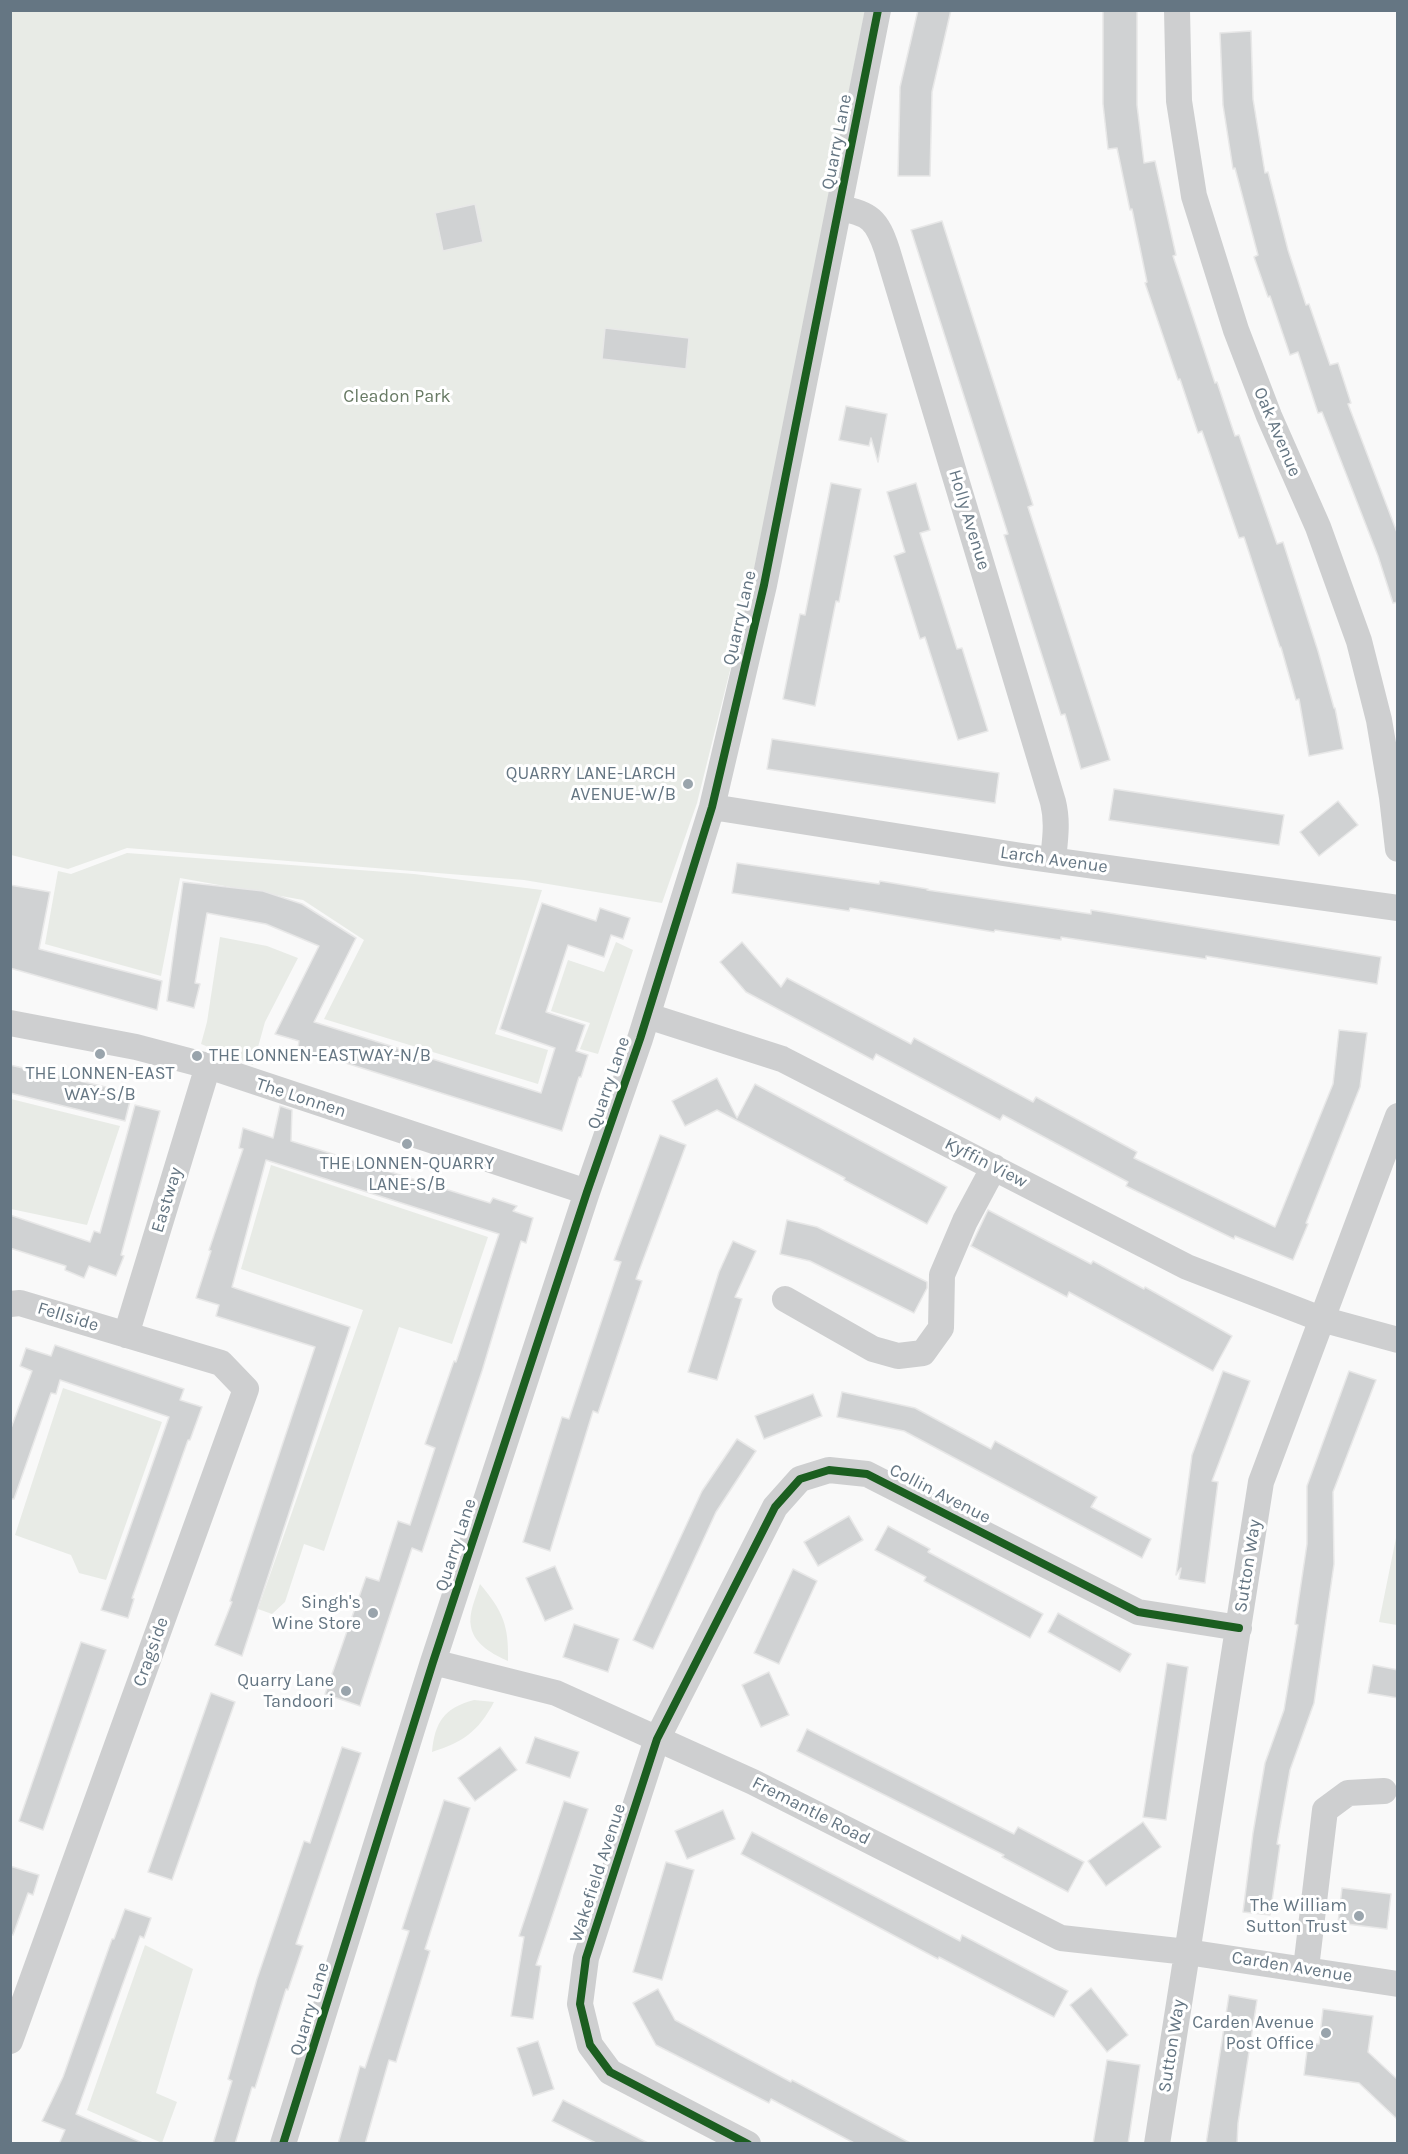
<!DOCTYPE html>
<html>
<head>
<meta charset="utf-8">
<style>
	body { margin:0 }
	#map { position:relative; width:1408px; height:2154px; overflow:hidden; background:#f9f9f9; font-family:Karla,sans-serif }
	canvas { display:block }
	.frame { position:absolute; inset:0; border:12px solid #657683; pointer-events:none }
</style>
</head>
<body>
<div id="map">
<canvas width="1408" height="2154"></canvas>
<div class="frame"></div>
</div>
<script>
const c = document.querySelector('canvas').getContext('2d');
c.lineJoin = 'round';
function paint(path, color) { c.fillStyle = color; c.fill(path, 'evenodd'); }
function strokePath(path, color, width, dash) { c.strokeStyle = color; c.lineWidth = width; c.lineCap = dash ? 'butt' : 'round'; c.setLineDash(dash || []); c.stroke(path); }
function drawText(font, color, halo, rows, align = 'center') {
  c.font = font + ' Karla,sans-serif'; c.lineWidth = 6; c.setLineDash([]); c.textBaseline = 'middle'; c.strokeStyle = halo; c.fillStyle = color; for (const [text, x, y, turn = 0] of rows) {
    c.save(); c.translate(x, y); c.rotate((+turn || 0) * Math.PI / 180); c.textAlign = isNaN(turn) ? turn : align; if (halo) c.strokeText(text, 0, 0); c.fillText(text, 0, 0); c.restore();
  }
}
paint(new Path2D(`
	M11,11H865L753,578L697,803L662,903L524,880L127,848L68,869L11,855Z
	M127,853L414,874L542,890L495,1034L548,1050L538,1084L324,1019L364,940L303,900L180,878L161,976L45,944L58,871L71,874Z
	M220,937L267,946L298,958L265,1022L253,1065L201,1044L207,1022Z
	M616,942L633,950L598,1054L580,1049L590,1023L551,1011L568,960L604,972Z
	M11,1099L120,1126L87,1225L11,1209Z
	M271,1165L488,1237L452,1344L399,1327L324,1551L304,1544L285,1602L272,1614L258,1609L363,1310L241,1269Z
	M63,1388L162,1422L106,1580L79,1573L71,1555L15,1535Z
	M1397,1533V1625L1379,1622Z
	M480,1584C503,1611 509,1626 508,1661C494,1655 474,1644 471,1627C468,1614 476,1597 480,1584Z
	M474,1700L494,1702C478,1732 463,1742 432,1752C435,1722 444,1708 474,1700Z
	M145,1945L193,1969L156,2093L177,2102L162,2143L87,2110Z`), '#e8ebe6');
const building = new Path2D(`
	M918,10H951L932,92L930,176H898L900,87Z
	M1103,10H1137V105L1144,163L1155,161L1176,255L1173,256L1215,383L1217,382L1235,436L1239,435L1277,544L1283,542L1318,651L1334,708H1335L1343,749L1309,756L1299,699L1296,700L1281,647H1280L1244,537L1239,538L1202,431L1198,433L1180,379L1178,380L1145,283L1147,282L1132,209L1130,210L1117,148L1108,149L1103,104Z
	M1251,31L1253,99L1265,173L1268,172L1288,250L1306,305L1309,304L1330,365L1338,363L1351,403L1348,404L1398,535V602L1393,603L1378,556L1322,412L1318,413L1298,352L1290,355L1270,296L1268,297L1254,257L1258,255L1235,168L1233,169L1223,105L1220,33Z
	M475,204L483,242L443,251L435,213Z
	M942,221L1033,505L1028,507L1110,760L1081,769L1065,714L1061,715L1030,618L1004,535L1008,534L911,230Z
	M605,328L689,338L686,369L602,359Z
	M846,406L887,414L878,462L871,438L869,446L839,440Z
	M831,483L861,489L839,602L836,601L815,706L783,699L800,614L805,615Z
	M916,483L930,530L920,533L957,649L962,648L988,731L958,740L925,637L920,639L894,556L905,552L887,492Z
	M772,739L999,773L995,803L767,769Z
	M1114,789L1284,815L1279,845L1109,820Z
	M1338,801L1358,825L1319,856L1300,832Z
	M737,863L879,884L880,881L928,889L927,890L1091,914V910L1381,957L1377,984L1206,956V959L1061,937V940L995,930L994,932L850,908L849,911L732,893Z
	M183,882L263,891L302,904L356,938L314,1022L541,1093L555,1048L500,1029L542,903L596,921L600,908L630,918L623,939L611,935L604,957L568,945L546,1012L585,1025L576,1051L588,1055L581,1077H579L562,1131L298,1048L299,1041L275,1034L319,946L266,924L207,913L195,983L200,984L194,1008L167,1001Z
	M10,885L50,892L39,949L162,981L157,1010L10,968Z
	M742,942L781,987L787,978L911,1044L914,1038L1033,1102L1036,1097L1137,1152L1134,1158L1275,1227L1333,1084L1339,1030L1367,1033L1360,1087L1306,1223L1308,1224L1293,1260L1235,1236L1234,1239L1126,1186L1128,1182L1003,1115L1000,1120L876,1054L873,1060L746,992L720,962Z
	M10,1065L132,1093L125,1121L10,1093Z
	M717,1078L737,1118L755,1084L947,1187L927,1224L844,1180L845,1178L717,1110L685,1126L672,1101Z
	M135,1105L160,1111L121,1255L124,1256L116,1276L89,1266L84,1278L65,1270L66,1266L10,1248V1215L90,1242L94,1231L100,1233Z
	M280,1106L292,1110L291,1141L490,1203L493,1198L517,1206L513,1211L533,1218L526,1243L521,1241L482,1371L422,1552L412,1548L360,1706L325,1694L366,1577L379,1581L398,1521L410,1525L435,1448L425,1444L454,1361L456,1362L499,1234L266,1160L232,1287L350,1327L242,1656L215,1645L232,1602L230,1601L315,1347L216,1316L219,1305L196,1298L211,1251L209,1250L243,1149L239,1148L243,1128L273,1138Z
	M660,1135L686,1145L636,1279L642,1281L598,1413L593,1411L550,1551L523,1542L562,1417L569,1419L621,1262L614,1260Z
	M988,1210L1091,1264L1093,1261L1144,1289L1145,1287L1232,1336L1213,1371L1069,1292L1067,1297L971,1246Z
	M787,1220L817,1227L927,1282V1288L914,1313L810,1261L780,1254Z
	M733,1241L756,1251L735,1297L742,1299L717,1380L688,1372L719,1272Z
	M55,1345L184,1389L180,1400L202,1407L190,1440H188L132,1598L134,1599L128,1618L101,1610L169,1417L60,1380L56,1394L51,1393L14,1499H10V1431L32,1371L20,1366L26,1348L51,1356Z
	M1223,1371L1250,1381L1212,1481L1218,1482L1205,1583L1179,1579L1181,1568L1176,1575L1192,1455Z
	M1349,1371L1376,1380L1333,1492L1334,1564L1314,1703L1290,1770L1277,1844L1280,1845L1270,1915L1243,1912L1253,1833L1265,1763L1284,1710L1298,1625L1295,1624L1307,1544V1486Z
	M842,1392L915,1408L991,1449L995,1441L1097,1497L1091,1507L1151,1539L1142,1558L904,1431L837,1417Z
	M813,1394L822,1416L764,1439L755,1416Z
	M737,1439L756,1451L716,1512L653,1649L633,1640L702,1491Z
	M849,1516L863,1540L818,1566L804,1542Z
	M888,1526L930,1549L928,1552L1043,1614L1030,1638L924,1581L926,1577L875,1550Z
	M555,1566L573,1609L545,1621L526,1578Z
	M793,1569L817,1581L779,1664L754,1653Z
	M1058,1613L1131,1654L1120,1672L1048,1632Z
	M574,1624L619,1639L608,1672L563,1657Z
	M81,1642L106,1650L43,1830L19,1821Z
	M1167,1663L1188,1667L1166,1820L1143,1817Z
	M1373,1665L1398,1670V1698L1368,1693Z
	M769,1672L789,1715L761,1727L742,1685Z
	M211,1693L235,1702L172,1880L148,1872Z
	M807,1729L1014,1834L1018,1827L1084,1862L1068,1892L1002,1857L1004,1855L797,1751Z
	M535,1737L579,1752L570,1778L526,1763Z
	M342,1747L361,1753L296,1944L303,1946L288,1990L286,1989L255,2088L252,2087L235,2144H213L232,2081L228,2079L257,1979L304,1841L310,1843Z
	M500,1747L517,1770L475,1801L458,1778Z
	M444,1800L470,1808L425,1949L430,1951L396,2062L389,2060L365,2144H338L360,2066L365,2068L409,1931L402,1929Z
	M564,1801L588,1809L536,1965L541,1966L533,2019L511,2016L524,1937L519,1936Z
	M723,1810L735,1839L687,1859L675,1831Z
	M1143,1822L1161,1847L1106,1886L1088,1861Z
	M752,1832L960,1941L962,1935L1068,1991L1054,2017L939,1957L938,1959L741,1854Z
	M666,1862L694,1870L662,1980L633,1972Z
	M10,1866L39,1875L33,1895L28,1893L13,1935L10,1934Z
	M1342,1888L1391,1894L1387,1929L1338,1923Z
	M125,1909L151,1918L144,1938L140,1936L76,2114L145,2144H59L65,2130L42,2121L63,2077L112,1939H114Z
	M1091,1988L1128,2035L1107,2052L1070,2005Z
	M658,1989L675,2020L791,2082L792,2080L912,2144H856L771,2099L769,2103L656,2045L633,2003Z
	M1229,1995L1257,2000L1238,2123L1237,2144H1206Z
	M1323,2009L1373,2016L1368,2052L1398,2080V2120L1359,2083L1304,2075L1308,2043L1319,2044Z
	M538,2041L554,2089L533,2096L517,2048Z
	M1107,2060L1140,2065L1128,2144H1093Z
	M563,2100L650,2144H598L552,2121Z`);
paint(building, '#d0d2d3');
strokePath(building, '#e8e8e8', 1.5);
strokePath(new Path2D(`
	M1177,10L1179,101L1194,196L1236,330L1269,416L1318,527L1359,641L1379,720L1392,797L1398,849
	M839,208C870,213 877,220 887,250L1053,802C1058,822 1055,840 1053,860
	M712,807L1022,856L1398,908
	M648,1016L782,1059L1187,1267L1321,1319L1398,1340
	M10,1023L136,1047L208,1066L587,1192
	M785,1299L873,1349L898,1356L923,1353L941,1328L942,1275L965,1221L994,1167
	M10,1304L20,1303L221,1363L246,1389L10,2041
	M126,1335L208,1066
	M433,1662L556,1693L753,1782L1061,1938L1187,1952L1398,1984
	M1306,1968L1325,1810L1348,1793L1384,1791
	M283,2144L433,1662L587,1192L640,1039L712,807L764,585L878,10
	M748,2144L610,2072L590,2045L580,2004L586,1958L657,1739L775,1507L800,1479L829,1470L867,1474L1138,1612L1239,1628
	M1157,2144L1261,1482L1398,1116`), '#cecfd0', 26);
strokePath(new Path2D(`
	M283,2144L433,1662L587,1192L640,1039L712,807L764,585L878,10
	M748,2144L610,2072L590,2045L580,2004L586,1958L657,1739L775,1507L800,1479L829,1470L867,1474L1138,1612L1239,1628`), '#1b5e20', 8);
for (const [x, y, r, color] of [
	[688,784,6,"#99a4ac"],
	[100,1054,6,"#99a4ac"],
	[197,1056,6,"#99a4ac"],
	[407,1144,6,"#99a4ac"],
	[373,1613,6,"#99a4ac"],
	[346,1691,6,"#99a4ac"],
	[1359,1916,6,"#99a4ac"],
	[1326,2033,6,"#99a4ac"]
]) { const dot = new Path2D(); dot.arc(x, y, r, 0, 2 * Math.PI); c.fillStyle = color; c.fill(dot); strokePath(dot, '#fff', 2); }
drawText('18px', '#657683', '#fff', [
	["Quarry Lane",837,142,-79],
	["Oak Avenue",1277,432,67],
	["Holly Avenue",969,520,73],
	["Quarry Lane",740,618,-77],
	["Larch Avenue",1054,860,8],
	["Quarry Lane",609,1083,-71],
	["The Lonnen",301,1098,18],
	["Kyffin View",986,1163,27],
	["Eastway",167,1200,-73],
	["Fellside",68,1317,17],
	["Collin Avenue",940,1494,27],
	["Quarry Lane",456,1545,-72],
	["Sutton Way",1248,1566,-81],
	["Cragside",151,1652,-70],
	["Fremantle Road",811,1811,27],
	["Wakefield Avenue",598,1873,-72],
	["Carden Avenue",1292,1967,9],
	["Quarry Lane",310,2009,-73],
	["Sutton Way",1172,2046,-81]
]);
drawText('18px', '#687a64', '#fff', [
	["Cleadon Park",397,397]
]);
drawText('18px', '#657683', '#fff', [
	["QUARRY LANE-LARCH",676,774],
	["AVENUE-W/B",676,795],
	["THE LONNEN-EASTWAY-N/B",209,1056,"left"],
	["THE LONNEN-EAST",100,1074,"center"],
	["WAY-S/B",100,1095,"center"],
	["THE LONNEN-QUARRY",407,1164,"center"],
	["LANE-S/B",407,1185,"center"],
	["Singh's",361,1603],
	["Wine Store",361,1624],
	["Quarry Lane",334,1681],
	["Tandoori",334,1702],
	["The William",1347,1906],
	["Sutton Trust",1347,1927],
	["Carden Avenue",1314,2023],
	["Post Office",1314,2044]
], 'right');
</script>
</body>
</html>
